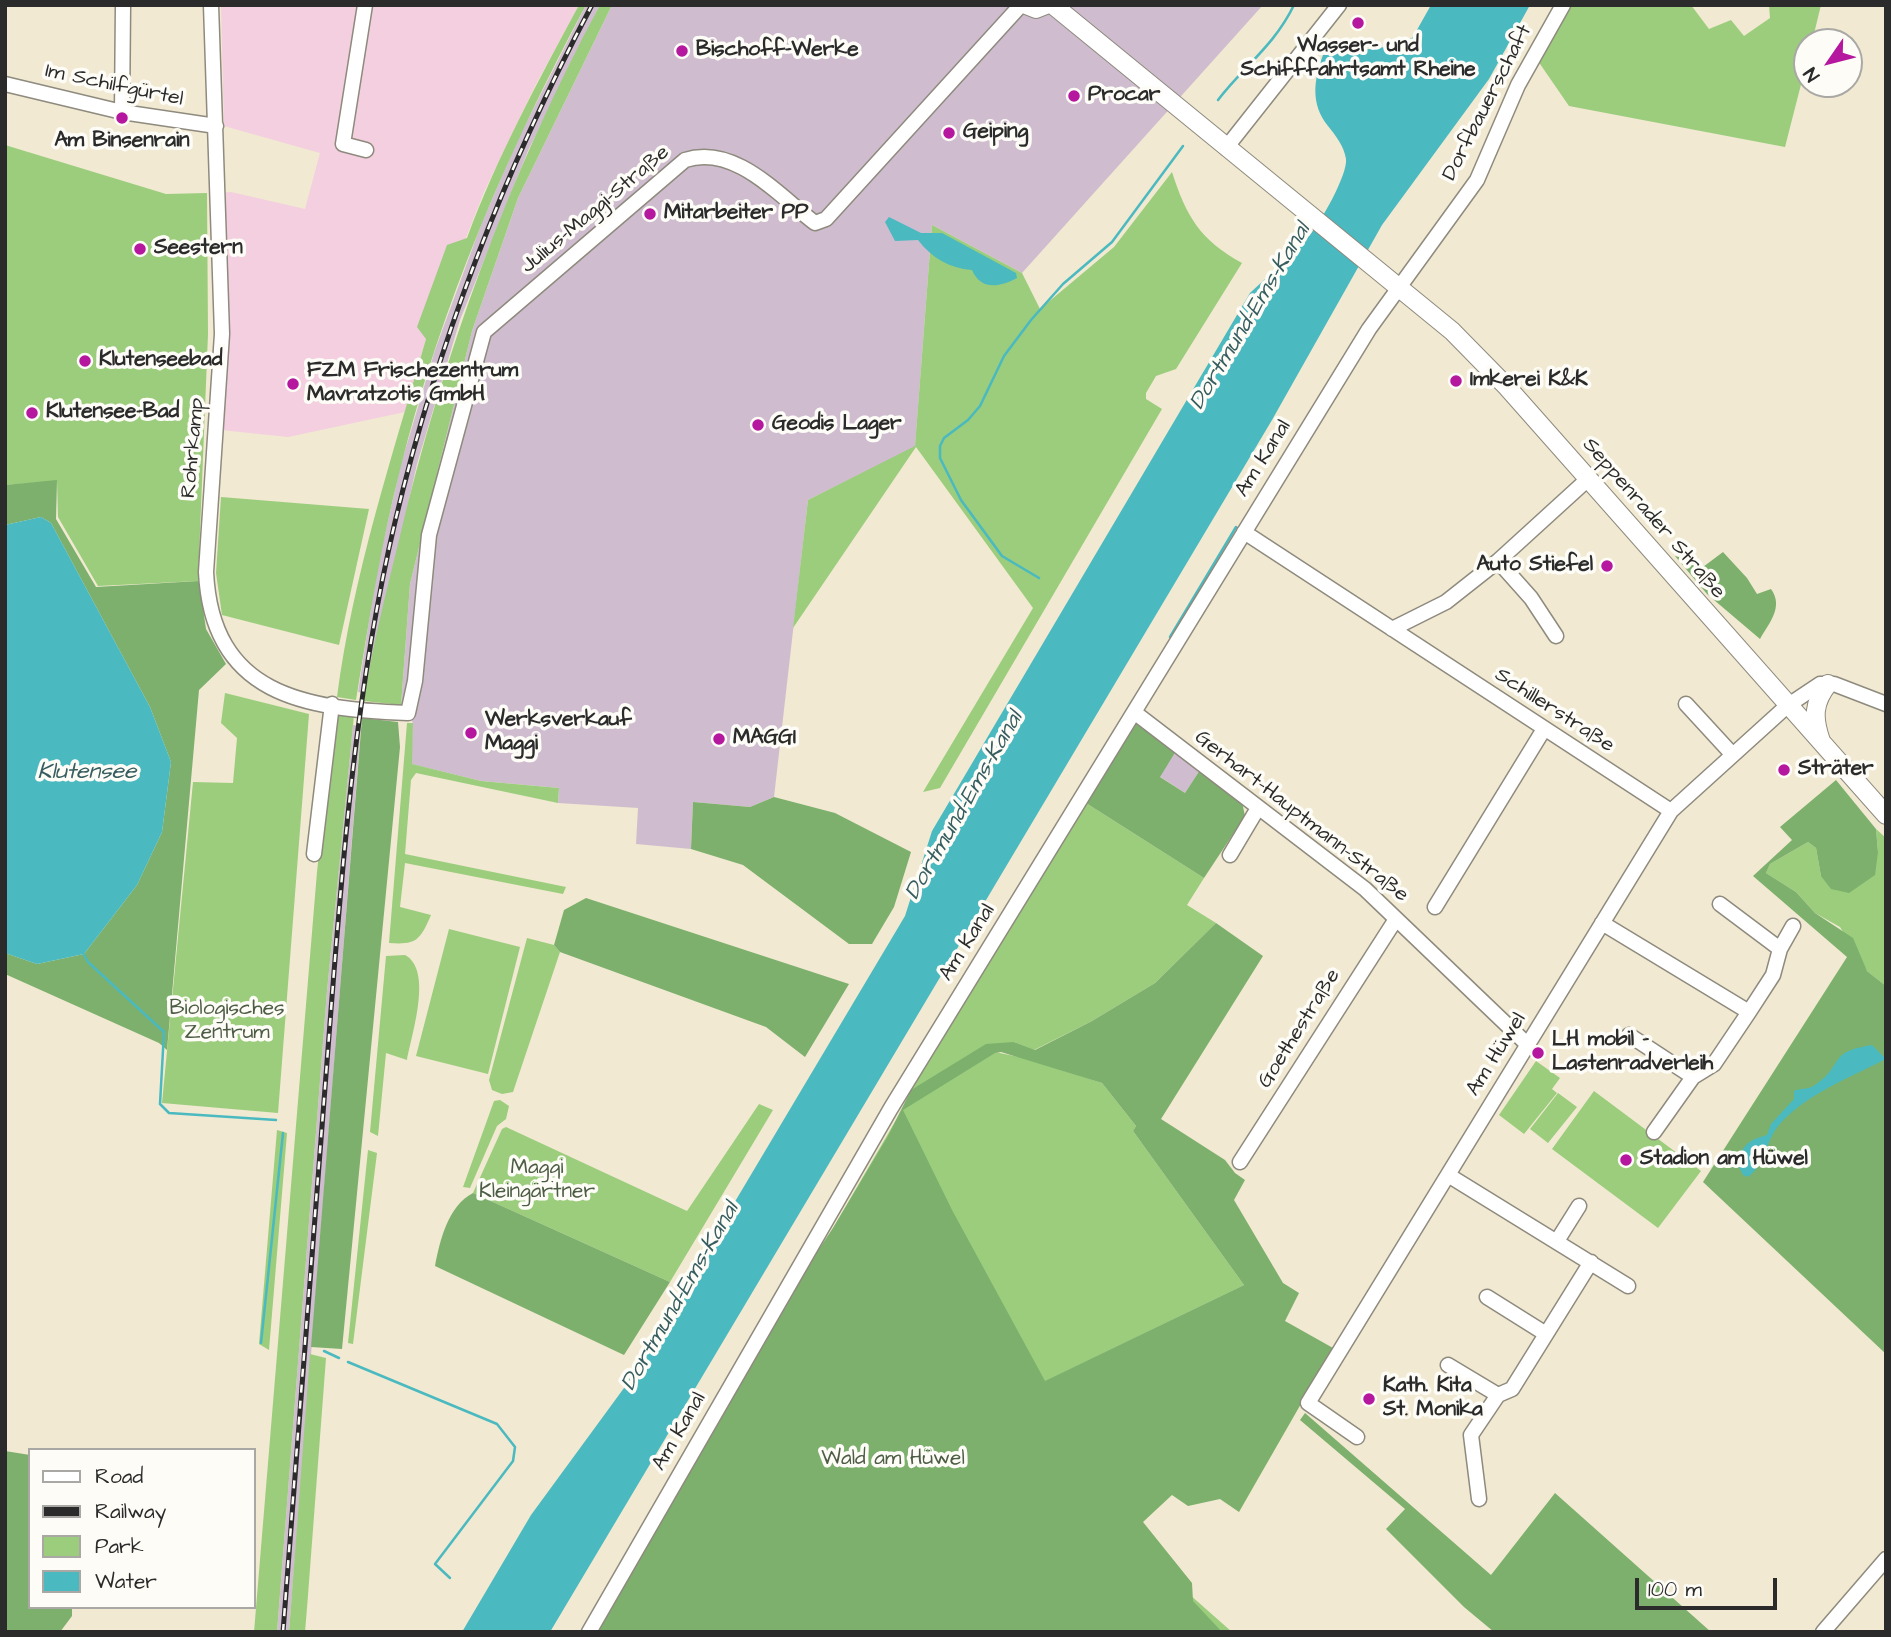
<!DOCTYPE html>
<html>
<head>
<meta charset="utf-8">
<style>
	body { margin:0 }
	#map { position:relative; width:1891px; height:1637px; overflow:hidden; background:#f1e9d1; font-family:"Architects Daughter",sans-serif }
	canvas { display:block }
	.frame { position:absolute; inset:0; border:7px solid #2b2b2b; pointer-events:none }
	.legend { position:absolute; left:28px; top:1448px; width:228px; height:161px; box-sizing:border-box; background:#fdfcf7; border:2px solid #a9a8a5; margin:0; padding:9px 12px; list-style:none; font-size:21px; color:#2b2b2b }
	.legend li { display:flex; align-items:center; gap:14px; height:35px }
	.legend b { width:35px; border:2px solid #a9a8a5 }
	.north { position:absolute; left:1793px; top:28px; width:70px; height:70px; box-sizing:border-box; background:#fdfcf7; border:2px solid #a9a8a5; border-radius:50%; rotate:235deg; font-size:19px; font-weight:700; line-height:28px; text-align:center; color:#2b2b2b }
	.north::after { content:''; display:block; margin:auto; width:24px; height:32px; background:#b5179e; clip-path:polygon(50% 0,100% 100%,50% 72%,0 100%) }
	.scale { position:absolute; left:1635px; top:1578px; width:142px; height:32px; box-sizing:border-box; border:4px solid #2b2b2b; border-top:0; padding-left:9px; font-size:21px; line-height:24px; white-space:nowrap; color:#2b2b2b; -webkit-text-stroke:5px #fdfcf7; paint-order:stroke }
</style>
</head>
<body>
<div id="map">
<canvas width="1891" height="1637"></canvas>
<div class="frame"></div>
<ul class="legend">
<li><b style="height:9px;background:#fff"></b>Road</li>
<li><b style="height:9px;background:#2b2b2b"></b>Railway</li>
<li><b style="height:19px;background:#9bcd7d"></b>Park</li>
<li><b style="height:19px;background:#4ab9c0"></b>Water</li>
</ul>
<div class="north">N</div>
<div class="scale">100 m</div>
</div>
<script>
const c = document.querySelector('canvas').getContext('2d');
c.lineJoin = 'round';
function paint(path, color) { c.fillStyle = color; c.fill(path, 'evenodd'); }
function strokePath(path, color, width, dash) { c.strokeStyle = color; c.lineWidth = width; c.lineCap = dash ? 'butt' : 'round'; c.setLineDash(dash || []); c.stroke(path); }
function drawText(font, color, halo, rows, align = 'center') {
  c.font = font + ' "Architects Daughter",sans-serif'; c.lineWidth = 7; c.setLineDash([]); c.textBaseline = 'middle'; c.strokeStyle = halo; c.fillStyle = color; for (const [text, x, y, turn = 0] of rows) {
    c.save(); c.translate(x, y); c.rotate((+turn || 0) * Math.PI / 180); c.textAlign = isNaN(turn) ? turn : align; if (halo) c.strokeText(text, 0, 0); c.fillText(text, 0, 0); c.restore();
  }
}
paint(new Path2D(`
	M221,5H579L535,86L484,192L426,339L405,412L288,437L221,430L220,193L231,192L305,209L320,153L224,126Z`), '#f3cfe0');
paint(new Path2D(`
	M586,5H600L528,151L460,320L417,464L366,693L358,692L377,569L401,464L435,350L481,225L518,139Z
	M612,5H1263L1022,273L932,225L915,447L808,500L774,797L750,807L693,802L691,849L636,844L638,808L558,803L559,788L481,781L411,764L413,723L401,705L410,584L472,331L518,198Z
	M353,725L361,726L289,1632H277L327,991Z
	M1176,751L1200,770L1185,793L1159,776Z`), '#cfbdcf');
paint(new Path2D(`
	M579,5H586C508,150 441,306 401,466C381,543 369,621 356,700L337,697C353,575 392,457 426,339L417,327L447,245L467,238C497,157 538,81 579,5Z
	M600,5H612L518,198L472,331L410,584L401,705L364,701C372,647 386,593 399,540C443,354 509,174 600,5Z
	M1568,5H1691L1709,29L1731,20L1744,36L1770,18L1769,5H1821L1812,42H1807V61L1785,147L1569,106L1538,61Z
	M5,145L166,194L207,193L208,334L198,581L98,586L58,517L57,481L5,485Z
	M1172,172C1186,216 1200,240 1242,263L1176,369L1156,376L1146,393V399L1162,409L940,788L923,792L1033,608L916,447L793,628L808,500L915,446L932,225L1022,273L1040,309L1114,247Z
	M221,497L369,509L339,645L222,615L216,573Z
	M225,693L309,714L278,1113L162,1103L193,782L233,783L237,738L221,723Z
	M335,712L354,715L327,991L277,1632H254L317,872Z
	M407,723H413L412,764L481,781L559,788L558,803L416,773L411,780L405,854L566,887L563,894L405,863L400,907L431,915C420,940 417,945 389,943Z
	M1086,803L1204,878L1187,905L1216,923L1155,983L1092,1021L1034,1050L1014,1042L911,1090Z
	M1876,829L1886,838V986L1867,971L1840,927L1815,913L1796,892L1766,873L1770,864L1808,842L1816,848L1821,876L1878,852Z
	M449,929L520,947L488,1074L416,1056Z
	M527,938L554,945L560,952L513,1092L502,1094L492,1090L489,1080Z
	M405,955C433,970 412,1033 407,1060L386,1053L378,1136L370,1132L386,956Z
	M995,1052L1024,1058L1102,1083L1136,1126L1133,1131L1244,1285L1046,1381L1172,1579L1232,1632H598L903,1108Z
	M1536,1061L1560,1078L1552,1089L1557,1093L1524,1134L1499,1115Z
	M1594,1091L1701,1171L1658,1228L1552,1149Z
	M1558,1093L1577,1107L1548,1143L1530,1129Z
	M500,1100L509,1106L506,1119L497,1126L470,1188L463,1187L494,1101Z
	M759,1104L773,1110L670,1282L473,1193L502,1129L506,1127L687,1211Z
	M277,1130L287,1133L269,1350L259,1344Z
	M368,1150L377,1153L353,1344L348,1343Z
	M310,1354L326,1358L307,1608L305,1632H289Z`), '#9bcd7d');
paint(new Path2D(`
	M57,480L56,519L96,587L199,581L206,629L226,664L199,690L167,1050L159,1043L5,974V953L37,964L84,954L137,885L162,832L171,762L150,707L51,523L41,517L5,525V485Z
	M1723,552L1747,578L1757,594L1771,589C1784,607 1769,623 1760,639L1707,594L1675,556L1689,560L1699,570Z
	M362,718L398,722L400,747L342,1349L311,1347Z
	M1138,721L1176,751L1160,777L1185,793L1200,770L1242,802L1245,816L1204,878L1086,803Z
	M1836,780L1876,829L1878,852L1875,875L1849,893L1831,889L1821,876L1816,848L1808,842L1770,864L1766,873L1796,892L1815,913L1853,938L1867,971L1886,986V1354L1703,1182L1847,957L1753,876L1792,840L1780,827Z
	M774,797L835,813L911,852L894,907L872,944H849L743,865L691,849L693,802L750,807Z
	M586,898L849,984L805,1057L766,1027L560,952L554,945L564,910Z
	M1216,923L1263,956L1161,1119L1225,1160L1235,1173L1245,1180L1234,1200L1283,1283L1299,1293L1285,1321L1333,1348L1239,1512L1220,1499L1188,1506L1172,1495L1143,1522L1192,1583L1193,1601L1222,1632H597L792,1289L833,1228L888,1136L911,1090L986,1044L1014,1042L1035,1050L1092,1021L1155,983ZM1001,1052L1102,1083L1136,1126L1133,1131L1244,1285L1045,1381L952,1210L903,1110L995,1053Z
	M473,1193L670,1282L624,1355L435,1266C440,1240 448,1206 473,1193Z
	M1305,1413L1491,1575L1555,1493L1711,1632H1494L1464,1607L1386,1529L1405,1509L1300,1420Z
	M5,1451L30,1455V1607H72V1616L60,1632H5Z`), '#7cb06c');
paint(new Path2D(`
	M1431,5H1530L1489,79L1382,225L1272,420L550,1632H462L531,1515L624,1388L905,916L932,831L1250,293C1270,274 1291,256 1309,236C1320,224 1348,174 1346,159C1344,146 1336,136 1328,126C1310,104 1314,79 1323,55L1401,45L1413,37Z
	M889,217L921,233H942L1016,273L1017,278C1000,287 981,291 972,270C949,268 932,258 918,240L895,241L885,222Z
	M41,517L51,523L150,707L171,762L162,832L137,885L84,954L37,964L5,953V525Z
	M1872,1045L1886,1059C1849,1078 1806,1094 1779,1125C1766,1140 1765,1165 1748,1177L1743,1175L1737,1163C1743,1145 1748,1140 1767,1135L1771,1124L1794,1099V1091C1800,1088 1808,1090 1815,1085C1845,1065 1826,1052 1872,1045Z`), '#4ab9c0');
strokePath(new Path2D(`
	M1218,100C1245,65 1274,46 1294,5
	M1039,578L1002,556L961,500L940,458V446L944,438L968,420L980,406L1004,356L1031,320L1063,284L1112,242L1183,146
	M1170,637L1236,527
	M83,953L88,962L164,1032L160,1104L169,1113L276,1120
	M261,1343L283,1133
	M324,1351L339,1358
	M348,1362L497,1424L515,1447L513,1461L435,1564L450,1578`), '#4ab9c0', 2.5);
const minor = new Path2D(`
	M211,5L222,334L206,572C212,695 304,709 408,713L415,681L429,535L484,332L685,160C735,144 778,195 815,223L826,219L1021,5
	M365,5L343,144L366,150
	M5,84L122,112L216,126
	M122,112L123,5
	M1226,148L1339,5
	M1244,532L1671,811
	M1498,561L1531,598L1556,636
	M1392,629L1446,602L1498,561L1588,479
	M1686,704L1732,754
	M1134,712L1365,889L1529,1046
	M314,854L332,704
	M1230,855L1258,808
	M1720,904L1780,949
	M1435,907L1544,729
	M1602,923L1749,1012
	M1629,1035L1693,1077
	M1654,1132L1693,1077L1714,1064L1749,1012L1773,975L1780,949L1793,926
	M1240,1162L1396,919
	M1448,1175L1628,1286
	M1557,1241L1579,1206
	M1487,1297L1546,1334
	M1448,1365L1498,1395L1512,1389L1591,1262
	M1357,1437L1308,1403L1671,811L1787,706L1820,684H1834L1886,704
	M1479,1499L1471,1435L1498,1395
	M589,1632L891,1108L1369,329L1477,180L1518,85L1563,5
	M1823,1632L1886,1559`);
const major = new Path2D(`
	M1026,5L1036,9L1046,5
	M1053,5L1452,331L1507,387L1886,815
	M1821,741C1813,718 1813,703 1828,684`);
strokePath(minor, '#8e8a7e', 17);
strokePath(major, '#8e8a7e', 20);
strokePath(minor, '#fff', 14);
strokePath(major, '#fff', 18);
const rail = new Path2D(`
	M283,1632C297,1442 312,1252 327,1062C341,881 353,700 395,522C438,341 505,169 592,5`);
strokePath(rail, '#2b2b2b', 5);
strokePath(rail, '#fdfcf7', 2.5, [8]);
for (const [x, y, r, color] of [
	[1358,23,7,"#b5179e"],
	[682,51,7,"#b5179e"],
	[1074,96,7,"#b5179e"],
	[122,118,7,"#b5179e"],
	[949,133,7,"#b5179e"],
	[650,214,7,"#b5179e"],
	[140,249,7,"#b5179e"],
	[85,361,7,"#b5179e"],
	[1456,381,7,"#b5179e"],
	[293,384,7,"#b5179e"],
	[32,413,7,"#b5179e"],
	[758,425,7,"#b5179e"],
	[1607,566,7,"#b5179e"],
	[471,733,7,"#b5179e"],
	[719,739,7,"#b5179e"],
	[1784,770,7,"#b5179e"],
	[1538,1053,7,"#b5179e"],
	[1626,1160,7,"#b5179e"],
	[1369,1399,7,"#b5179e"]
]) { const dot = new Path2D(); dot.arc(x, y, r, 0, 2 * Math.PI); c.fillStyle = color; c.fill(dot); strokePath(dot, '#fdfcf7', 2.5); }
drawText('bold 21px', '#2b2b2b', '#fdfcf7', [
	["Wasser- und",1358,47,"center"],
	["Schifffahrtsamt Rheine",1358,71,"center"],
	["Bischoff-Werke",696,51],
	["Procar",1088,96],
	["Geiping",963,133],
	["Am Binsenrain",122,142,"center"],
	["Mitarbeiter PP",664,214],
	["Seestern",154,249],
	["Klutenseebad",99,361],
	["FZM Frischezentrum",307,372],
	["Mavratzotis GmbH",307,396],
	["Imkerei K&K",1470,381],
	["Klutensee-Bad",46,413],
	["Geodis Lager",772,425],
	["Auto Stiefel",1593,566,"right"],
	["Werksverkauf",485,721],
	["Maggi",485,745],
	["MAGGI",733,739],
	["Sträter",1798,770],
	["LH mobil -",1552,1041],
	["Lastenradverleih",1552,1065],
	["Stadion am Hüwel",1640,1160],
	["Kath. Kita",1383,1387],
	["St. Monika",1383,1411]
], 'left');
drawText('21px', '#2b2b2b', '#fdfcf7', [
	["Im Schilfgürtel",114,86,12],
	["Dorfbauerschaft",1488,103,-63],
	["Julius-Maggi-Straße",596,210,-40],
	["Rohrkamp",194,448,-85],
	["Am Kanal",1264,459,-58],
	["Seppenrader Straße",1653,519,49],
	["Schillerstraße",1554,711,33],
	["Gerhart-Hauptmann-Straße",1301,817,38],
	["Am Kanal",968,943,-58],
	["Goethestraße",1300,1029,-58],
	["Am Hüwel",1497,1055,-58],
	["Am Kanal",680,1432,-60]
]);
drawText('21px', '#4d5c44', '#fdfcf7', [
	["Biologisches",227,1010],
	["Zentrum",227,1034],
	["Maggi",537,1169],
	["Kleingärtner",537,1193],
	["Wald am Hüwel",893,1460]
]);
drawText('italic 23px', '#365d5f', '#fdfcf7', [
	["Dortmund-Ems-Kanal",1251,317,-59],
	["Klutensee",87,773],
	["Dortmund-Ems-Kanal",965,806,-60],
	["Dortmund-Ems-Kanal",681,1297,-60]
]);
</script>
</body>
</html>
